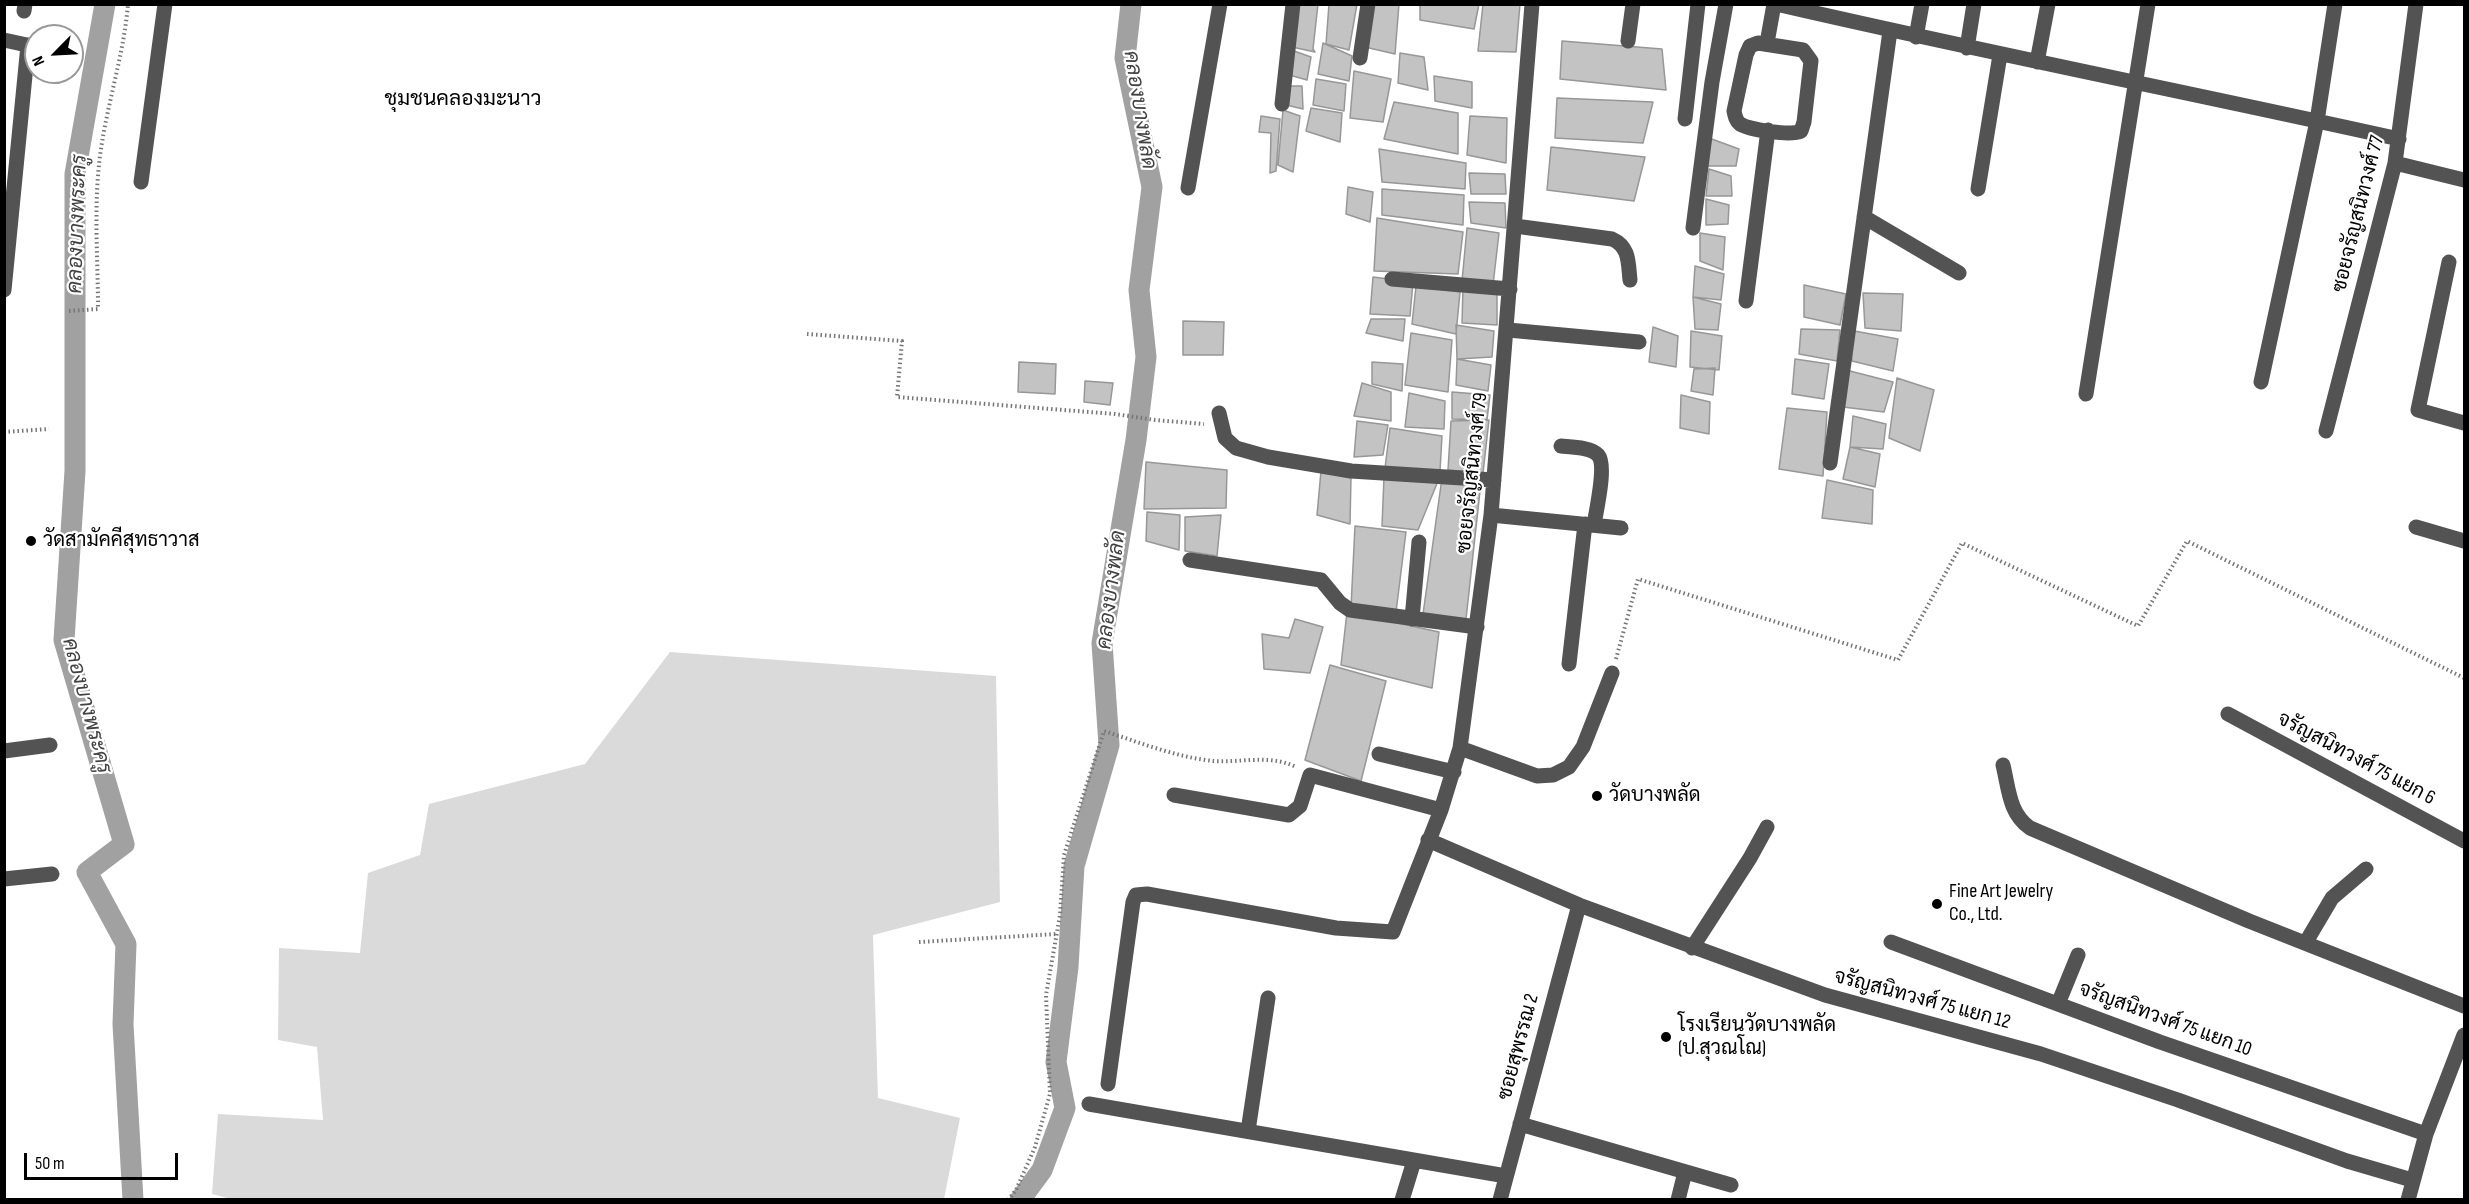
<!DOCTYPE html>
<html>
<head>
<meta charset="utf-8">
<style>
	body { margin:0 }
	#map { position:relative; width:2469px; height:1204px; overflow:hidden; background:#fff; font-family:"Sofia Sans Condensed",sans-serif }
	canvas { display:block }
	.frame { position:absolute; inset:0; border:6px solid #000; pointer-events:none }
	.north { position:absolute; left:24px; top:24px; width:60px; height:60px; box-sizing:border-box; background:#fff; border:2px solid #999; border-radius:50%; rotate:246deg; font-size:16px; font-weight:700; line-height:24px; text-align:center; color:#000 }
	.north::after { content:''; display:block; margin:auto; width:21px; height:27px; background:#000; clip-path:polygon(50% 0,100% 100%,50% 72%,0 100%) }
	.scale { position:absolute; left:24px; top:1153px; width:154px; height:27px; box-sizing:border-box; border:3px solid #000; border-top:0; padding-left:8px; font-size:18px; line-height:21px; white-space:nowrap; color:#000; -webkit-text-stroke:4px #fff; paint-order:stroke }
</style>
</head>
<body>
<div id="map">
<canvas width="2469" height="1204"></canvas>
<div class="frame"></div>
<div class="north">N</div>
<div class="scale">50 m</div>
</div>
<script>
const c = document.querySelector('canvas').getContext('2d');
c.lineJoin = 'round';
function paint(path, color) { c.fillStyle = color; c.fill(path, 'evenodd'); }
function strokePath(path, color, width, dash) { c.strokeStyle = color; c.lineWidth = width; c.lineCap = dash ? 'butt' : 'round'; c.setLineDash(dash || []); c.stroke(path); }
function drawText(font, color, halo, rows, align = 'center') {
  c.font = font + ' "Sofia Sans Condensed",Sarabun,sans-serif'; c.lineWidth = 4.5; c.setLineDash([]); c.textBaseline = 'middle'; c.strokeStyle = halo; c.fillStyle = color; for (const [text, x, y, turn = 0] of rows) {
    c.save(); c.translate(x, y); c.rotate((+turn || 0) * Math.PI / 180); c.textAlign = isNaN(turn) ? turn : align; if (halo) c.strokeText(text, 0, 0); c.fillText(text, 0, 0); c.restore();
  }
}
paint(new Path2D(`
	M670,652L996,676L1000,902L873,935L878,1098L960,1118L944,1199L235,1200L212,1194L218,1114L323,1120L317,1047L278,1040L279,948L360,953L368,873L420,855L429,804L585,764Z`), '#dadada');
strokePath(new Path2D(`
	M105,4L75,174V471L64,640L124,844L87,872L126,944L123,1024L133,1200
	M1020,1200L1042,1170L1065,1108L1056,1062L1068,967L1074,866L1109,745L1102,643L1136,440L1146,357L1139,290L1152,187L1125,58L1131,4`), '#a1a1a1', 21);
const building = new Path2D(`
	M1298,4H1318L1313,49L1315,52L1292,47Z
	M1329,4H1357L1349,50L1326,44Z
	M1371,4H1399L1395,54L1365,47Z
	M1420,4H1479L1474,29L1420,20Z
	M1483,4H1520L1516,52L1478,51Z
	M1562,41L1662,49L1666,90L1560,79Z
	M1323,43L1352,56L1349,81L1318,74Z
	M1294,51L1311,57L1307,80L1286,74Z
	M1400,53L1424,57L1428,90L1398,83Z
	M1354,71L1391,79L1383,122L1350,118Z
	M1434,76L1472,82V108L1435,101Z
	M1316,79L1346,84L1344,111L1313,105Z
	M1287,86H1302L1303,109L1286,105Z
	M1557,98L1653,102L1643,143L1555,138Z
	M1394,102L1458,113V154L1384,139Z
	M1311,108L1342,113L1340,142L1306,131Z
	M1283,110L1300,116L1293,172L1278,165Z
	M1261,116L1280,119L1276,171L1270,173L1271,133L1259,132Z
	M1470,116L1507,118L1506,163L1467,155Z
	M1709,138L1739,149L1736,166H1705Z
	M1551,147L1645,157L1634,201L1547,190Z
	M1379,149L1466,163L1465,189L1382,182Z
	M1709,169L1731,176L1732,196H1706Z
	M1469,173L1505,174L1506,194H1471Z
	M1348,187L1373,192L1370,222L1346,214Z
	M1382,189L1464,195L1463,225L1382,215Z
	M1706,199L1729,205L1728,224L1706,225Z
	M1469,202L1505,203L1506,228L1471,223Z
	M1377,218L1463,232L1458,274L1374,271Z
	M1467,228L1499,233L1493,285L1462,281Z
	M1700,233L1725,237L1723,270L1700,261Z
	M1695,266L1724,274L1721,300L1693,297Z
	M1373,277L1413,282L1410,316L1370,314Z
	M1804,285L1846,294L1840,325L1804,317Z
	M1416,286L1460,292L1456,334L1412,324Z
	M1463,287L1497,291V325L1462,323Z
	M1863,293L1903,294L1901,331L1865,328Z
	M1693,297L1721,304L1718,330L1695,329Z
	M1371,319H1405L1403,341L1366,333Z
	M1183,321L1224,322L1223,355H1183Z
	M1456,325L1494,331L1492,357L1457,359Z
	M1653,327L1678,336L1676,367L1649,362Z
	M1801,329L1840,330L1837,361L1799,354Z
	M1849,330L1898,339L1893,371L1852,361Z
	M1691,331L1722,336L1719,370L1690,367Z
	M1411,333L1452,340L1448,392L1405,385Z
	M1457,359L1491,365L1488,391L1456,385Z
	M1795,359L1829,364L1824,399L1792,394Z
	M1019,362L1056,364L1055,394L1018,392Z
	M1372,362L1403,364L1402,391L1372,384Z
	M1715,368L1713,395L1691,391L1694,369Z
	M1846,370L1893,382L1884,412L1843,407Z
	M1897,378L1934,390L1920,451L1889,438Z
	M1085,381L1113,383L1110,405L1084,402Z
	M1362,383L1391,392V421L1354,416Z
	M1452,392L1490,395L1487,420L1452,419Z
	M1409,393L1445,401L1444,429L1405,427Z
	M1681,395L1710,402L1709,434L1680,428Z
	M1787,408L1827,412L1823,476L1779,469Z
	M1853,416L1886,424L1883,449L1850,447Z
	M1489,420L1483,473L1448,470L1451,421Z
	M1357,421L1388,425L1383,455L1354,457Z
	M1390,428L1442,436L1440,471L1385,468Z
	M1850,447L1880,454L1875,487L1843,479Z
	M1146,462L1227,470L1226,508L1144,509Z
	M1321,471L1351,478L1350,524L1317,515Z
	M1384,477L1438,481L1418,530L1382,526Z
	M1442,478L1481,482L1466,619L1423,614Z
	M1827,480L1873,490L1872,524L1822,518Z
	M1147,512L1180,515L1179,550L1146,541Z
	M1221,515L1217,556L1185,551V517Z
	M1355,526L1406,532L1396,612L1351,607Z
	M1347,612L1439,632L1432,688L1341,665Z
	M1295,619L1323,627L1310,673L1264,669L1262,634L1289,638Z
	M1330,665L1386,681L1361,781L1305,760Z`);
paint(building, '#c3c3c3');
strokePath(building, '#979797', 1.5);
strokePath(new Path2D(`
	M69,311L98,309C98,256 93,202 101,149C108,101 124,53 128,4
	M807,334L902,341L897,397L1115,414L1155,420L1204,424
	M4,432L49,429
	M1616,659L1638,579L1898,660L1962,543L2138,626L2187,541L2464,678
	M919,942L1056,934
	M1008,1200L1016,1190L1035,1147L1050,1094L1046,995L1060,915L1064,855L1104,731C1138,742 1176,757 1213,761C1240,763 1270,754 1296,767`), '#757575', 4, [1.5, 3]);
strokePath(new Path2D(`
	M1776,4C1983,52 2192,93 2399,139
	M24,11L25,4
	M1916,37L1922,4
	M4,40L36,47
	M1628,41L1633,4
	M1758,43L1803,50L1811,61L1804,122L1801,131C1791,136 1750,130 1740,124C1736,121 1735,116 1734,111L1746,55L1750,46Z
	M1767,43L1774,4
	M1967,48L1974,4
	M1360,58L1368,4
	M2037,62L2048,4
	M1282,104L1293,4
	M1685,119L1698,4
	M2395,163L2464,180
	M141,182L165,4
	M1188,188L1220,4
	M1978,189L2000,55
	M1864,217L1959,273
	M1515,226L1612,239C1630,247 1628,263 1630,280
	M1693,228L1712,82L1726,4
	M2449,262L2418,410L2464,423
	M1392,279L1510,289
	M4,290L28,45
	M1746,301L1768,130
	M1508,330L1639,342
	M2261,382L2317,121L2335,4
	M2086,394L2148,4
	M1219,413L1225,438L1236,448L1268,457L1351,471L1494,480
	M2326,431L2395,163L2416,4
	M1561,446C1571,447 1591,447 1598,455C1607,465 1596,511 1594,525
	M1830,463L1890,31
	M1491,515L1621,528
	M2416,527L2464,541
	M1190,560L1321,580L1340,603L1350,610L1477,627
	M1412,619L1419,542
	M1569,664L1585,524
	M2228,714L2464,841
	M1460,748L1537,776L1553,775L1569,767L1583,747L1612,673
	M4,751L50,745
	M1379,754L1454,772
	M2003,765C2009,790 2009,813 2030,828L2249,921L2464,1006
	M1174,795L1289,815L1300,806L1310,775L1441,810
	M1428,840L1579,905L1825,995L2041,1054L2178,1100L2347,1161L2412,1180
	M4,879L52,874
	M1891,942L2160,1042L2426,1134
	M2306,942L2332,898L2366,869
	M1692,948L1750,858L1767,827
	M2058,1004L2078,955
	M1108,1084L1133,902L1136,895L1147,894L1336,928L1393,932L1441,810L1460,748L1491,515L1532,4
	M1089,1104L1506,1176
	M1520,1124L1731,1185
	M1248,1131L1268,998
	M1402,1200L1414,1161
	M1500,1200L1579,905
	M1678,1200L1685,1172
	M2408,1200L2426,1134L2464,1035`), '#535353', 15);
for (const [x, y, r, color] of [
	[31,541,6,"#000"],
	[1597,796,6,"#000"],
	[1937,904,6,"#000"],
	[1666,1037,6,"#000"]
]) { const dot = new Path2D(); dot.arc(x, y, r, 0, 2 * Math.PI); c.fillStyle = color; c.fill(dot); strokePath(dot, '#fff', 2); }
drawText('20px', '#000', '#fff', [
	["ซอยจรัญสนิทวงศ์ 77",2359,214,-76],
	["ซอยจรัญสนิทวงศ์ 79",1473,473,-84],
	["จรัญสนิทวงศ์ 75 แยก 6",2356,759,28],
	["จรัญสนิทวงศ์ 75 แยก 12",1922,1000,15],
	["จรัญสนิทวงศ์ 75 แยก 10",2165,1020,20],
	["ซอยสุพรรณ 2",1519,1047,-75]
]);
drawText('20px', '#000', '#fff', [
	["วัดสามัคคีสุทธาวาส",43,541],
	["วัดบางพลัด",1609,796],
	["Fine Art Jewelry",1949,892],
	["Co., Ltd.",1949,915],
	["โรงเรียนวัดบางพลัด",1678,1026],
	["(ป.สุวณโณ)",1678,1049]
], 'left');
drawText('21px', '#000', '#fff', [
	["ชุมชนคลองมะนาว",463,100]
]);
drawText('italic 21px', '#424242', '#fff', [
	["คลองบางพลัด",1139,110,81],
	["คลองบางพระครู",78,224,-88],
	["คลองบางพลัด",1112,590,-83],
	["คลองบางพระครู",86,706,75]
]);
</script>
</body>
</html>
